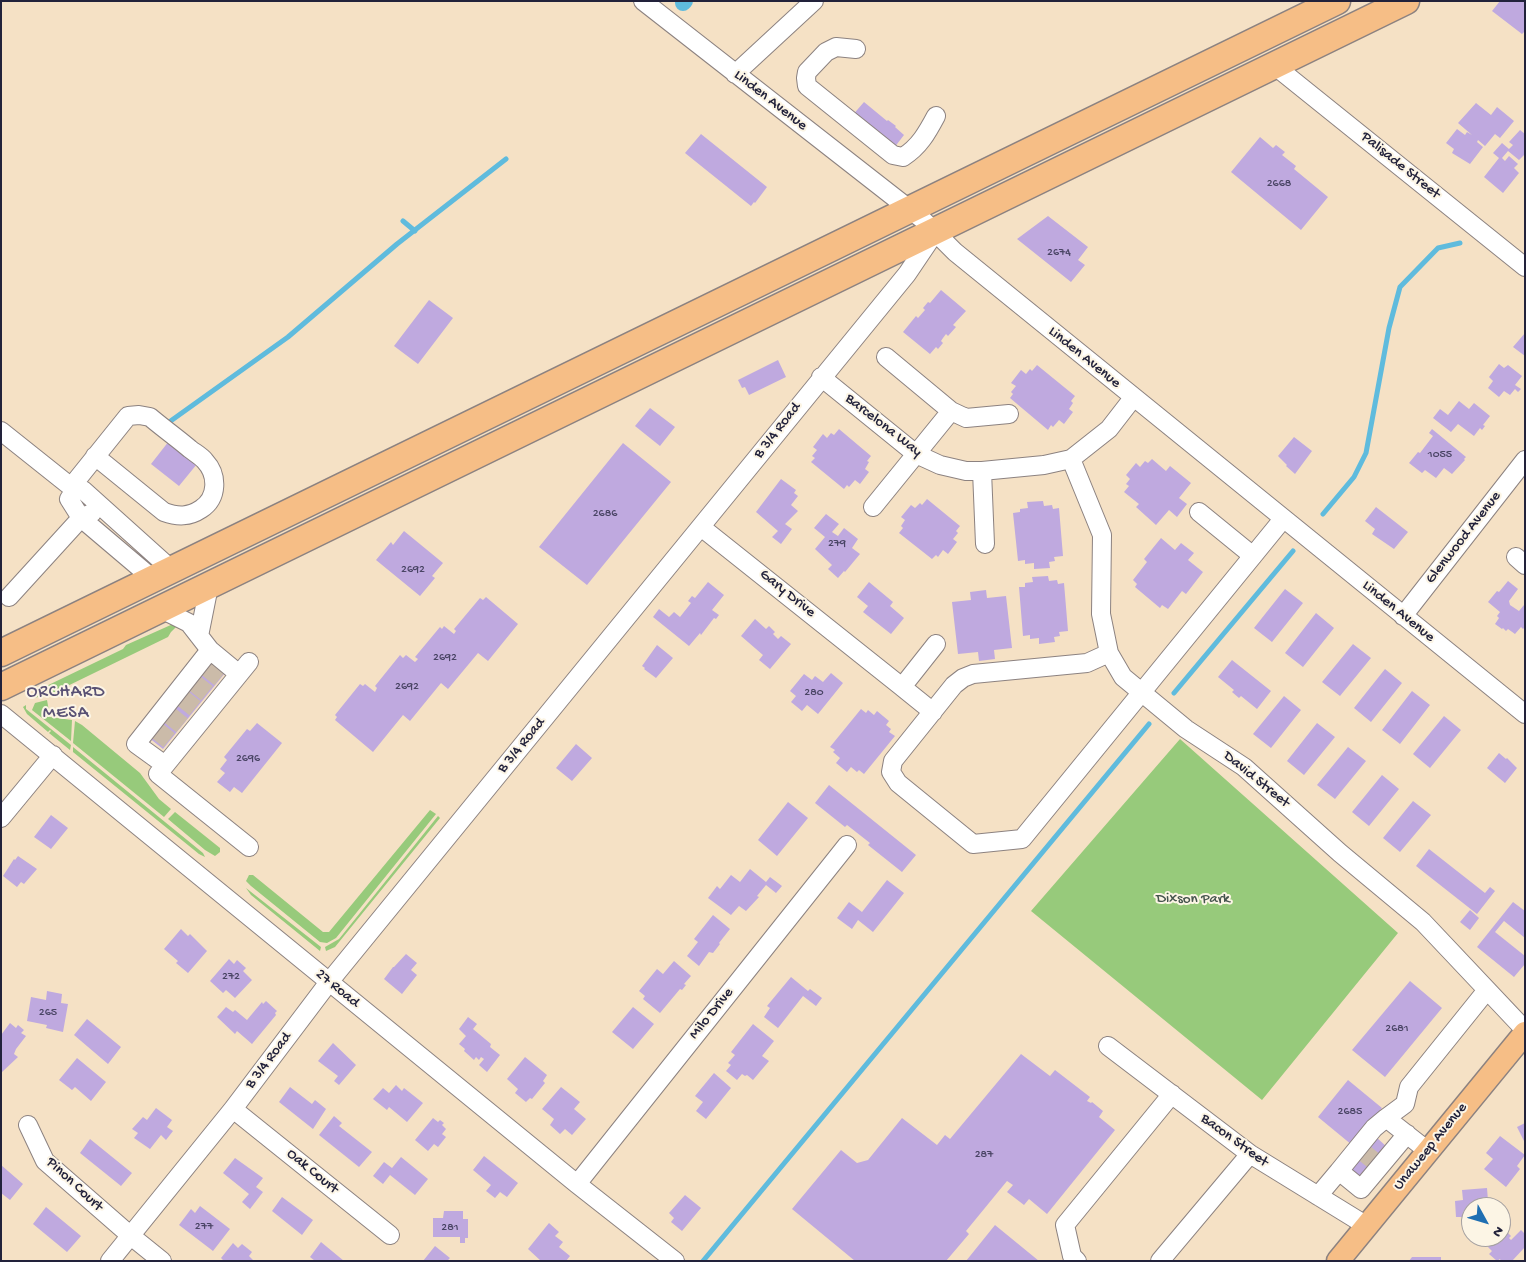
<!DOCTYPE html>
<html>
<head>
<meta charset="utf-8">
<style>
	body { margin:0 }
	#map { position:relative; width:1526px; height:1262px; overflow:hidden; background:#f5e1c5; font-family:"Gochi Hand",sans-serif }
	canvas { display:block }
	.frame { position:absolute; inset:0; border:2px solid #22223b; pointer-events:none }
	.north { position:absolute; left:1461px; top:1197px; width:50px; height:50px; box-sizing:border-box; background:#fcf5e5; border:1px solid #a5a1a1; border-radius:50%; rotate:129deg; font-size:14px; font-weight:700; line-height:20px; text-align:center; color:#22223b }
	.north::after { content:''; display:block; margin:auto; width:18px; height:22px; background:#1f6fb2; clip-path:polygon(50% 0,100% 100%,50% 72%,0 100%) }
</style>
</head>
<body>
<div id="map">
<canvas width="1526" height="1262"></canvas>
<div class="frame"></div>
<div class="north">N</div>
</div>
<script>
const c = document.querySelector('canvas').getContext('2d');
c.lineJoin = 'round';
function paint(path, color) { c.fillStyle = color; c.fill(path, 'evenodd'); }
function strokePath(path, color, width, dash) { c.strokeStyle = color; c.lineWidth = width; c.lineCap = dash ? 'butt' : 'round'; c.setLineDash(dash || []); c.stroke(path); }
function drawText(font, color, halo, rows, align = 'center') {
  c.font = font + ' "Gochi Hand",sans-serif'; c.lineWidth = 4; c.setLineDash([]); c.textBaseline = 'middle'; c.strokeStyle = halo; c.fillStyle = color; for (const [text, x, y, turn = 0] of rows) {
    c.save(); c.translate(x, y); c.rotate((+turn || 0) * Math.PI / 180); c.textAlign = isNaN(turn) ? turn : align; if (halo) c.strokeText(text, 0, 0); c.fillText(text, 0, 0); c.restore();
  }
}
paint(new Path2D(`
	M173,624L177,626L171,632L168,637L51,694L34,698L33,695L36,691L123,649L126,645Z
	M47,700L50,717L72,720L71,741L32,710L35,703Z
	M26,705V709L71,745L70,750L49,733L51,731L50,730L48,732L27,714L23,707Z
	M75,721L82,725L140,773L159,799L171,809L164,817L73,743Z
	M1180,739L1398,933L1262,1100L1031,911Z
	M73,747L203,853L205,857L199,854L73,752Z
	M430,810L436,814L336,938L327,943L320,942L251,886L246,881L249,875H253L323,932H329Z
	M175,812L220,848V852L215,856L205,850L168,819Z
	M438,816L440,818L335,947L326,951L325,947L339,939Z
	M246,888L321,947L320,951L251,895Z`), '#97ca7b');
strokePath(new Path2D(`
	M403,221L415,231
	M165,425L288,337L397,244L506,159
	M1323,514L1354,477L1366,453L1389,328L1400,287L1438,248L1460,243
	M1174,693L1293,551
	M703,1261L1149,724`), '#5fbbdd', 5);
strokePath(new Path2D(`
	M683,3L685,1`), '#5fbbdd', 16);
paint(new Path2D(`
	M1500,1H1525V31L1522,34L1492,11Z
	M864,102L887,121L888,120L896,126L895,127L904,135L894,148L851,117Z
	M1476,103L1491,115L1497,107L1514,121L1500,138L1495,134L1485,146L1478,140L1477,142L1483,147L1470,164L1452,153L1454,149L1446,143L1457,129L1465,135L1467,132L1472,135L1458,123Z
	M1520,130L1525,134V154L1519,160L1508,151L1502,158L1505,161L1509,156L1518,164L1514,168L1519,173L1503,193L1484,177L1499,158L1493,153L1502,143L1509,149L1513,145L1509,142Z
	M701,134L767,187L755,203L754,202L751,206L685,153Z
	M1260,137L1273,148L1276,145L1285,152L1282,155L1296,166L1294,169L1328,197L1301,230L1231,172Z
	M1048,216L1088,247L1078,260L1085,265L1071,282L1017,239Z
	M941,290L966,311L953,325L956,327L948,336L946,334L943,338L941,341L943,343L938,349L936,347L930,354L903,332L916,316L918,318L925,310L923,308L928,302L930,303Z
	M429,300L453,318L418,364L394,346Z
	M1525,333V356L1513,347Z
	M778,360L786,377L749,395L745,387L742,388L738,380Z
	M1499,364L1504,368L1508,365L1522,376L1515,385L1521,389L1518,392L1515,389L1510,395L1504,391L1499,397L1488,388L1493,381L1489,377Z
	M1037,365L1075,396L1071,401L1073,403L1069,409L1073,412L1064,424L1059,420L1053,427L1051,425L1048,430L1010,398L1013,394L1011,392L1016,386L1011,383L1021,370L1026,374L1030,369L1032,371Z
	M1459,401L1469,409L1474,403L1490,416L1483,425L1485,426L1482,430L1480,428L1474,436L1458,424L1451,432L1433,418L1440,409L1448,415Z
	M650,408L675,427L660,446L635,426Z
	M839,429L871,456L867,461L869,462L865,469L869,472L860,484L855,480L849,487L847,485L844,489L811,462L815,458L812,456L817,450L813,447L823,434L827,438L831,433L834,435Z
	M1432,429L1466,457L1464,459L1465,460L1452,474L1444,468L1436,478L1425,470L1422,473L1409,463L1418,452L1420,453L1433,436L1429,433Z
	M1294,437L1312,451L1295,474L1286,466L1287,465L1278,456Z
	M169,441L197,464L179,486L151,464Z
	M623,443L671,482L587,585L539,547Z
	M1152,459L1166,471L1170,466L1191,483L1179,498L1187,504L1177,517L1169,510L1156,525L1136,507L1139,504L1124,492L1129,486L1126,484L1130,479L1126,475L1136,463L1140,467L1145,461L1148,463Z
	M781,479L796,490L794,493L798,496L791,505L798,511L785,524L792,529L781,544L772,537L778,531L756,512Z
	M927,499L960,526L956,531L958,533L953,539L957,542L948,554L943,550L938,557L936,555L932,559L899,533L903,528L901,526L905,520L901,517L911,505L915,508L920,503L922,505Z
	M1043,501L1044,506L1052,505L1053,509L1059,508L1063,556L1054,557L1055,561L1049,562L1050,568L1034,569V563L1025,564V560L1018,561L1013,513L1020,512V509L1028,508L1027,502Z
	M1376,507L1408,532L1394,549L1372,534L1375,529L1365,521Z
	M826,514L839,524L832,532L838,536L844,528L858,539L852,548L860,554L845,572L844,571L838,578L828,569L832,565L815,549L825,537L814,528Z
	M404,531L443,563L432,576L435,578L420,596L376,560L391,542L393,545Z
	M1161,538L1175,550L1181,543L1194,553L1188,560L1203,572L1186,594L1182,591L1168,609L1162,605L1160,608L1135,587L1137,584L1133,580L1147,562L1144,559Z
	M1048,576L1049,581L1057,580L1058,584L1064,583L1068,631L1059,632L1060,636L1054,637L1055,642L1039,644V638L1030,639V635L1023,636L1019,587H1025V583L1033,582L1032,577Z
	M1508,581L1518,589L1509,601L1510,605L1519,611L1524,605L1525,606V627L1523,629L1521,627L1515,634L1508,629L1506,631L1503,628L1502,629L1495,624L1499,618L1497,616L1500,612L1488,602L1497,591L1499,592Z
	M708,582L724,595L712,610L719,615L716,619L714,618L701,635L700,633L689,646L653,617L659,609L669,617L674,612L680,617L691,603L688,601L692,596L695,598Z
	M869,582L893,602L890,606L904,618L891,634L863,612L868,606L857,597Z
	M1285,589L1303,603L1272,642L1254,628Z
	M986,590L987,598L1006,596L1012,648L994,650L995,659L979,661L978,652L958,654L952,602L971,600L970,592Z
	M486,597L518,624L488,661L478,653L448,689L441,683L410,721L403,715L373,752L335,720L337,717L335,715L360,684L363,686L365,684L375,692L377,688L375,686L400,655L403,658L406,655L415,662L418,659L415,657L440,627L442,629L444,626L454,634L456,631L454,629L480,598L483,600Z
	M1316,613L1334,628L1303,667L1285,653Z
	M755,619L766,629L769,626L775,632L773,634L778,639L781,636L791,644L770,669L759,660L763,655L741,636Z
	M1353,644L1371,658L1340,696L1322,682Z
	M657,645L673,658L656,678L644,669L645,668L642,666Z
	M1232,660L1271,691L1257,709L1241,696L1239,698L1232,692L1234,690L1218,677Z
	M211,661L225,673L163,749L148,737Z
	M1385,669L1402,683L1371,722L1354,708Z
	M831,673L843,683L818,714L807,705L802,711L791,702L796,696L790,691L804,674L812,680L815,676L823,682Z
	M1412,691L1430,705L1400,744L1382,730Z
	M1284,696L1301,710L1271,748L1253,734Z
	M861,709L866,713L868,710L874,715L877,711L889,721L886,725L891,729L889,732L895,736L864,774L859,770L857,772L851,767L847,772L836,763L840,758L833,752L835,750L830,747Z
	M1444,716L1461,730L1430,768L1413,754Z
	M257,723L282,743L242,793L234,787L230,792L217,782L225,773L220,769L227,760L224,757L247,729L250,731Z
	M1317,723L1335,737L1304,775L1287,761Z
	M576,744L592,758L572,781L556,768Z
	M1348,747L1366,761L1335,799L1317,785Z
	M1499,753L1506,759L1507,758L1517,768L1505,783L1487,768Z
	M1382,775L1399,789L1369,826L1352,812Z
	M829,785L916,855L902,872L868,845L870,843L847,825L845,827L815,803Z
	M1413,801L1431,815L1400,852L1383,838Z
	M788,802L808,818L777,856L758,840Z
	M51,815L68,828L51,849L34,837Z
	M1429,849L1485,893L1490,887L1495,891L1477,914L1416,866Z
	M18,856L37,869L24,884L21,882L17,887L3,876L14,859L15,860Z
	M750,869L766,882L770,877L782,886L776,893L766,885L757,896L759,897L746,911L739,906L731,915L708,898L717,886L720,889L731,875L740,882Z
	M887,880L904,893L873,932L858,920L852,929L837,918L849,902L862,912Z
	M1513,902L1525,911V938L1504,921L1495,932L1525,956V964L1514,977L1477,947Z
	M1470,910L1479,918L1470,930L1460,922Z
	M713,915L730,929L719,943L720,944L713,953L709,952L699,966L687,956L698,942L694,939Z
	M181,929L188,936L190,934L207,951L188,973L176,963L178,961L164,949Z
	M406,954L417,963L411,970L417,975L402,994L384,979L393,967H394Z
	M229,959L234,964L237,960L246,968L243,971L252,980L235,998L226,990L223,993L210,981Z
	M674,961L691,976L684,984L686,985L682,990L680,989L660,1013L643,999L645,996L639,991L657,969L663,974Z
	M791,977L808,991L810,989L822,998L816,1006L803,996L778,1028L764,1017L770,1008L767,1006Z
	M1410,981L1442,1008L1385,1077L1352,1050Z
	M47,991L62,994L61,1003L68,1004L63,1032L46,1028L47,1025L27,1021L31,997L46,1000Z
	M266,1001L277,1011L275,1013L276,1015L252,1044L237,1031L235,1034L217,1017L226,1007L233,1012L235,1010L247,1020L262,1002L263,1004Z
	M633,1007L654,1024L633,1049L612,1032Z
	M468,1017L477,1024L473,1029L491,1044L490,1047L500,1055L487,1072L479,1065L484,1059L481,1057L479,1060L476,1057L474,1060L464,1051L465,1049L459,1044L466,1036L459,1029Z
	M87,1019L121,1047L108,1064L74,1035Z
	M10,1023L16,1028L18,1025L24,1030L21,1033L26,1036L16,1049L14,1054L18,1057L1,1073V1035Z
	M753,1024L774,1041L762,1056L769,1061L753,1080L747,1075L745,1076L742,1074L737,1080L726,1071L731,1065L728,1063L735,1055L731,1052Z
	M333,1043L356,1065L339,1085L334,1081L338,1076L318,1061Z
	M1021,1054L1050,1076L1055,1070L1090,1097L1087,1101L1091,1103L1092,1102L1103,1111L1099,1117L1115,1130L1047,1214L1029,1199L1024,1205L1007,1192L1013,1185L1007,1181L966,1231L969,1234L946,1261H855L792,1209L841,1150L857,1163L868,1160L902,1118L937,1145L945,1135L950,1139Z
	M525,1057L547,1075L543,1081L545,1083L532,1099L530,1098L526,1102L515,1093L518,1089L507,1079Z
	M77,1058L106,1082L91,1101L75,1087L72,1090L59,1080Z
	M714,1073L731,1088L706,1119L696,1111L703,1102L695,1096Z
	M1348,1080L1382,1108L1352,1145L1318,1117Z
	M396,1085L402,1091L404,1088L423,1103L407,1122L389,1107L387,1110L373,1099L383,1088L389,1093Z
	M290,1087L312,1104L315,1100L326,1109L313,1129L279,1102Z
	M561,1087L580,1102L574,1109L586,1119L572,1135L565,1129L560,1134L550,1125L554,1119L542,1109Z
	M156,1108L172,1120L167,1127L173,1131L166,1140L161,1135L150,1149L134,1138L138,1133L132,1129L143,1117L147,1120Z
	M334,1116L342,1123L339,1126L372,1152L359,1167L319,1135Z
	M433,1118L438,1122L440,1120L444,1123L442,1125L446,1129L442,1134L446,1137L438,1147L434,1144L428,1151L415,1140Z
	M1525,1123V1143L1517,1127Z
	M1500,1136L1525,1155L1517,1166L1520,1169L1506,1187L1484,1169L1493,1159L1486,1153Z
	M1376,1137L1387,1147L1361,1177L1350,1168Z
	M90,1139L132,1173L121,1186L80,1153Z
	M484,1156L518,1183L507,1197L500,1192L495,1198L486,1191L491,1185L473,1170Z
	M401,1157L428,1179L415,1195L390,1175L383,1184L373,1176L384,1162L392,1168Z
	M235,1158L263,1178L256,1187L263,1192L250,1209L242,1202L249,1194L223,1173Z
	M1,1165L23,1184L10,1200L1,1193Z
	M1487,1188L1488,1201H1491L1492,1207H1471V1226L1466,1227L1465,1217H1456L1455,1201L1463,1200L1462,1190Z
	M685,1195L701,1208L682,1231L671,1222L674,1218L669,1213Z
	M282,1197L313,1220L302,1235L272,1211Z
	M200,1206L230,1229L213,1251L179,1225L191,1209L195,1213Z
	M46,1207L81,1236L67,1252L33,1224Z
	M444,1211H463V1219H468V1238H465V1243H460V1237H433V1218H443Z
	M549,1223L559,1232L555,1236L563,1242L559,1247L570,1256L566,1261H541L528,1249Z
	M995,1225L1039,1261H966Z
	M1503,1228L1511,1236L1509,1238L1511,1240L1521,1230L1525,1234V1247L1512,1261H1501L1500,1259L1497,1261L1489,1254L1492,1251L1486,1245L1494,1237H1501V1230Z
	M321,1242L344,1261H315L310,1257Z
	M233,1243L238,1248L242,1244L252,1252L249,1256L254,1261H224L221,1258Z
	M435,1246L450,1258L447,1261H423Z
	M1412,1257H1441V1261H1409Z`), '#bfa9df');
strokePath(new Path2D(`
	M206,667L221,679
	M193,682L208,694
	M181,697L196,709
	M168,714L183,726
	M155,729L170,741
	M1363,1152L1374,1161`), '#cbbba9', 18, [18, 9]);
const minor = new Path2D(`
	M643,1L922,219L955,252L1525,714
	M856,49L836,47L826,52L807,72L806,78L807,86L893,155L903,157C919,147 927,133 936,116
	M1275,66L1525,267
	M735,74L814,1
	M886,357L951,411L966,418L1009,414
	M821,377L916,454L940,465L966,471H982L1044,465L1071,459L1109,429L1133,398
	M1,431L75,490
	M1071,459L1102,535L1101,614L1109,653L1123,677L1186,729L1244,767L1340,853L1423,922L1525,1030
	M982,471L985,544
	M71,487L128,416L139,415L150,417C163,428 177,438 190,449C195,453 201,456 205,461C218,475 218,498 201,509C189,517 178,517 164,512L95,456
	M873,507L951,411
	M1199,512L1253,556
	M701,527L902,687
	M1516,557L1525,565
	M153,579L81,518L69,499L75,490H83L172,570
	M9,597L81,518L92,513
	M161,609L189,623L210,650L239,674
	M1403,616L1525,460
	M199,636L209,586
	M1109,653L1087,663L973,674L963,678L954,685L893,761L891,772L898,783L973,844L1022,839L1283,519
	M933,712L902,687L936,644
	M1,714L577,1184L675,1261
	M165,765L136,744L210,650
	M1,818L53,755
	M249,847L158,774L249,662
	M1108,1046L1250,1154L1367,1226
	M233,1109L390,1235
	M1386,1118L1374,1128L1339,1171L1361,1189L1407,1134
	M28,1125L45,1161L131,1236L162,1261
	M1428,1151L1386,1118L1405,1104L1409,1087L1487,990
	M577,1184L847,845
	M1318,1196L1339,1171
	M110,1261L233,1109L329,982L907,274L934,234
	M1077,1261L1072,1256L1065,1225L1172,1094
	M1160,1261L1250,1154`);
const major = new Path2D(`
	M1338,1261L1525,1033`);
const highway = new Path2D(`
	M1,653L1337,1
	M1,687L1406,1`);
strokePath(minor, '#8c8280', 20);
strokePath(major, '#8c8280', 25);
strokePath(highway, '#8c8280', 29);
strokePath(minor, '#fff', 18);
strokePath(major, '#f6be86', 22);
strokePath(highway, '#f6be86', 26);
drawText('12px', '#494464', null, [
	["2668",1279,184],
	["2674",1059,253],
	["1055",1440,455],
	["2686",605,514],
	["279",837,544],
	["2692",413,570],
	["2692",445,658],
	["2692",407,687],
	["280",814,693],
	["2696",248,759],
	["272",231,977],
	["265",48,1013],
	["2681",1397,1029],
	["2685",1350,1112],
	["287",984,1155],
	["277",204,1227],
	["281",450,1228]
]);
drawText('15px', '#22223b', '#fcf5e5', [
	["Linden Avenue",770,101,38],
	["Palisade Street",1400,166,39],
	["Linden Avenue",1084,358,39],
	["Barcelona Way",883,426,38],
	["B 3/4 Road",778,431,-52],
	["Glenwood Avenue",1464,538,-52],
	["Gary Drive",787,594,39],
	["Linden Avenue",1398,612,39],
	["B 3/4 Road",522,746,-51],
	["David Street",1256,780,39],
	["27 Road",337,989,39],
	["Milo Drive",712,1014,-51],
	["B 3/4 Road",269,1061,-53],
	["Bacon Street",1234,1141,36],
	["Unaweep Avenue",1431,1147,-51],
	["Oak Court",312,1172,39],
	["Pinon Court",74,1185,43]
]);
drawText('15px', '#45544e', '#fcf5e5', [
	["Dixson Park",1193,900]
]);
c.letterSpacing = '1px';
drawText('18px', '#595174', '#fcf5e5', [
	["ORCHARD",66,693],
	["MESA",66,714]
]);
c.letterSpacing = '0px';
</script>
</body>
</html>
